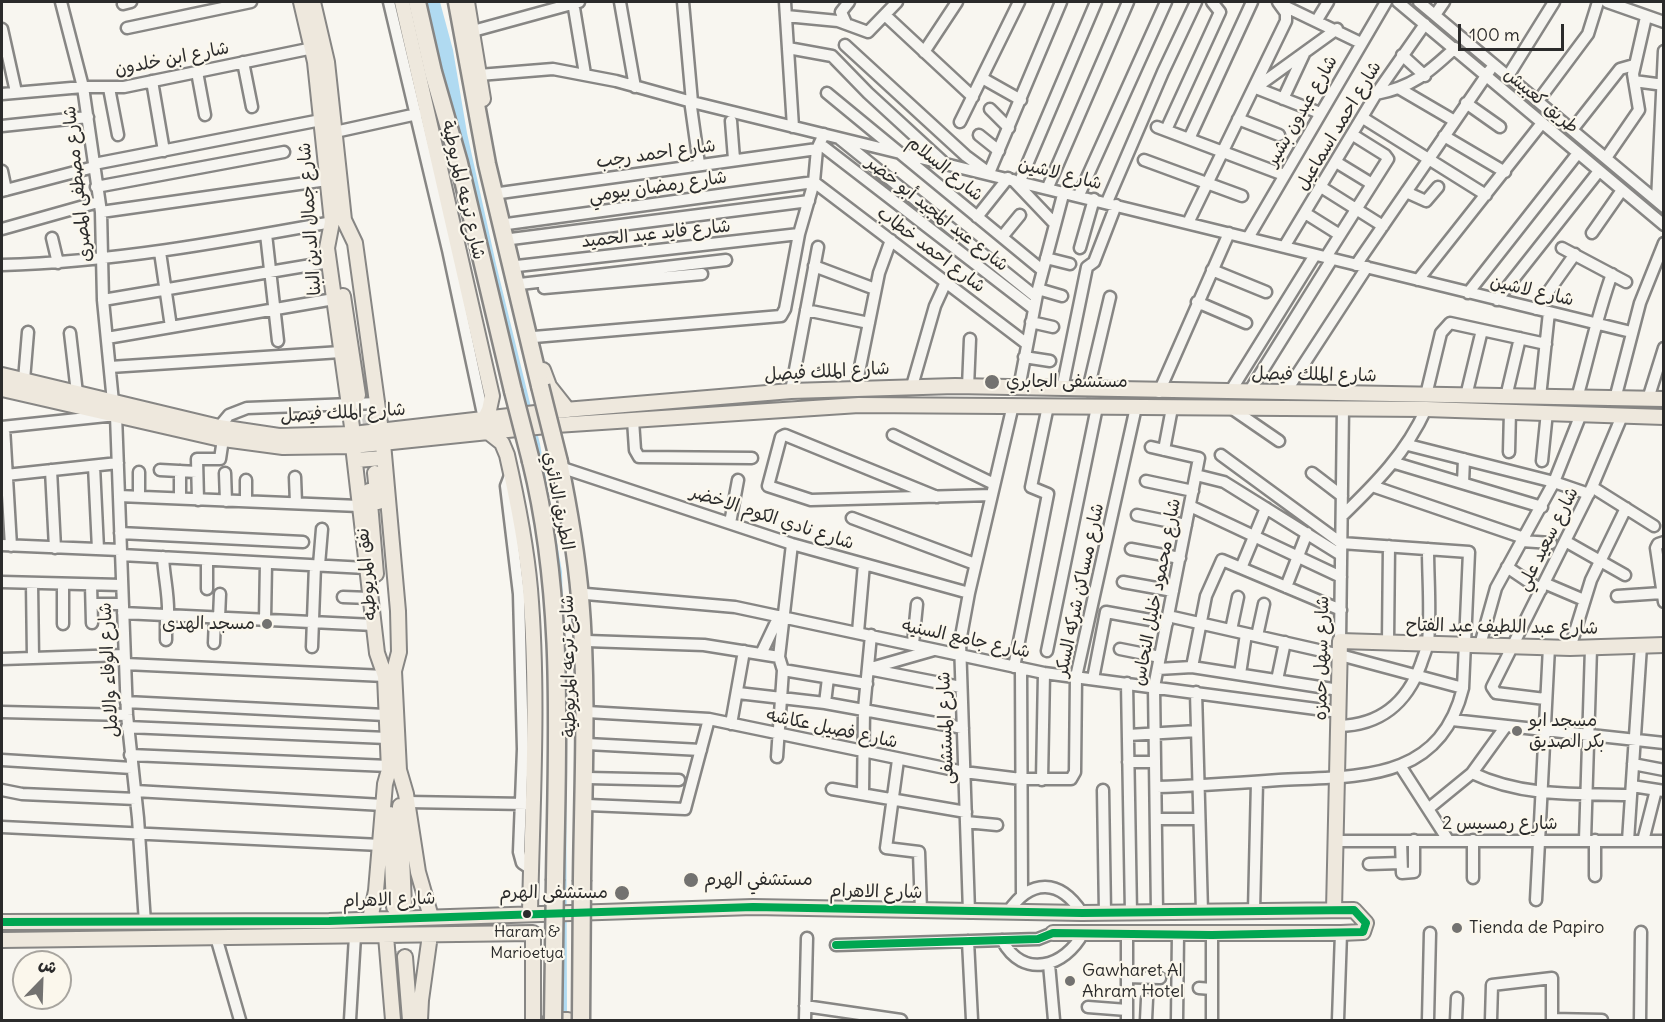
<!DOCTYPE html>
<html>
<head>
<meta charset="utf-8">
<style>
	body { margin:0 }
	#map { position:relative; width:1665px; height:1022px; overflow:hidden; background:#f8f6f0; font-family:Delius,"Playpen Sans Arabic",sans-serif }
	canvas { display:block }
	.frame { position:absolute; inset:0; border:3px solid #2b2b2b; pointer-events:none }
	.north { position:absolute; left:12px; top:950px; width:60px; height:60px; box-sizing:border-box; background:#fbf7ec; border:2px solid #a8a59f; border-radius:50%; rotate:23deg; font-size:16px; font-weight:700; line-height:24px; text-align:center; color:#2b2b2b }
	.north::after { content:''; display:block; margin:auto; width:21px; height:27px; background:#737270; clip-path:polygon(50% 0,100% 100%,50% 72%,0 100%) }
	.scale { position:absolute; left:1458px; top:24px; width:106px; height:27px; box-sizing:border-box; border:3px solid #2b2b2b; border-top:0; padding-left:8px; font-size:18px; line-height:21px; white-space:nowrap; color:#2b2b2b; -webkit-text-stroke:4px #fbf7ec; paint-order:stroke }
</style>
</head>
<body>
<div id="map">
<canvas width="1665" height="1022"></canvas>
<div class="frame"></div>
<div class="north">ش</div>
<div class="scale">100 m</div>
</div>
<script>
const c = document.querySelector('canvas').getContext('2d');
c.lineJoin = 'round';
function paint(path, color) { c.fillStyle = color; c.fill(path, 'evenodd'); }
function strokePath(path, color, width, dash) { c.strokeStyle = color; c.lineWidth = width; c.lineCap = dash ? 'butt' : 'round'; c.setLineDash(dash || []); c.stroke(path); }
function drawText(font, color, halo, rows, align = 'center') {
  c.font = font + ' Delius,"Playpen Sans Arabic",sans-serif'; c.lineWidth = 4.5; c.setLineDash([]); c.textBaseline = 'middle'; c.strokeStyle = halo; c.fillStyle = color; for (const [text, x, y, turn = 0] of rows) {
    c.save(); c.translate(x, y); c.rotate((+turn || 0) * Math.PI / 180); c.textAlign = isNaN(turn) ? turn : align; if (halo) c.strokeText(text, 0, 0); c.fillText(text, 0, 0); c.restore();
  }
}
paint(new Path2D(`
	M424,2H440L453,50L467,133L496,264L540,444L562,572L566,725L567,1020H551L549,568Z`), '#b0daf1');
strokePath(new Path2D(`
	M366,393L372,441
	M362,433L367,474
	M404,908L405,957
	M394,909L395,957`), '#cfcdc9', 14, [14, 7]);
const minor = new Path2D(`
	M61,2L83,87L101,212L103,300L113,402
	M389,2L448,250L484,419
	M573,2L585,74
	M620,2L635,87
	M683,2L692,102
	M785,2L793,127
	M1398,2L1664,225
	M1419,2L1664,207
	M1607,2L1664,22
	M123,4L131,2
	M1280,4L1361,43
	M1435,15L1444,2
	M786,16L838,21L868,32L897,2
	M886,16L973,97
	M1317,20L1328,2
	M846,23L841,12L849,2
	M127,28L251,2
	M2,29L16,92
	M473,31L579,2
	M845,45L966,156L989,173L1061,2
	M788,48L832,56L868,93L942,161
	M924,52L957,2
	M1402,55L1425,76
	M243,62L252,107
	M197,72L205,115
	M479,75L553,69L616,81L692,102L1631,332
	M1508,76L1554,2
	M982,78L1021,100
	M152,81L164,151
	M1634,81L1664,85
	M109,88L118,135
	M1256,88L1320,113
	M1254,89L1337,29
	M1400,89L1453,120
	M827,93L1042,270
	M2,94L83,87H124L313,48
	M1376,94C1413,87 1428,73 1455,48
	M1283,99L1304,54
	M690,100L699,164
	M1538,101L1588,34L1598,2
	M1466,103L1500,127
	M990,109L1009,128
	M1363,118L1486,195
	M1238,119L1279,135
	M731,121L734,159
	M960,122L1019,2
	M2,126L88,117
	M1157,127L1284,175
	M1166,130L1220,12L1212,2
	M1572,130L1620,69L1634,65
	M335,132L417,114
	M979,135L999,151
	M1444,136L1505,172
	M840,139L1036,297
	M1189,139L1252,2
	M820,144L1034,309
	M1606,158L1639,110L1633,74L1646,17
	M1144,160L1242,196
	M1336,162L1372,184
	M94,164L321,120
	M2,171L6,190
	M1013,180L1054,223
	M1020,181L1096,2
	M96,187L284,152
	M1048,187L1128,2
	M1321,187L1383,226
	M2,191L94,167
	M1406,192L1426,201L1438,187
	M500,193L817,149
	M1079,195L1166,2
	M1657,201L1664,51
	M1107,202L1163,72L1196,2
	M101,212L327,180
	M1305,213L1340,235
	M977,217L1008,178
	M1188,223L1286,21V13L1278,2
	M507,224L814,182L1027,344
	M2,229L98,202
	M1592,233L1622,190
	M266,234L278,341
	M1002,237L1020,215
	M52,238L58,263
	M1248,238L1386,2
	M511,239L809,201
	M1284,247L1376,94L1425,24
	M1080,248L1094,199
	M1562,248L1626,282
	M160,252L171,327
	M1326,257L1388,159L1385,155L1353,135
	M1046,258L1070,264
	M2,265C113,262 222,242 332,222
	M1356,265L1490,70
	M517,266L799,234
	M814,266L875,289
	M1212,270L1266,292
	M1418,280L1542,123
	M520,284L726,260
	M544,288L702,274
	M1038,289L1062,296
	M1468,293L1578,153
	M103,300L329,262
	M1497,300L1599,171
	M1197,302L1246,323
	M1536,309L1575,254
	M806,310L869,323
	M1031,322L1053,327
	M70,333L77,393
	M534,337L781,316L785,309L799,234L814,182L817,149L824,134
	M107,338L334,299
	M1024,357L1050,361
	M110,367L341,352
	M24,380L28,332
	M912,386L935,306L946,282
	M856,387L879,273L891,240
	M968,387L970,339
	M1019,388L1038,289L1064,191
	M1062,389L1087,267L1094,262L1116,205
	M1088,390L1110,297
	M791,391L818,247
	M1159,392L1229,233
	M1230,392L1315,255
	M1249,392L1332,259
	M1285,393L1367,267
	M1426,395L1441,333L1450,323L1546,344
	M1466,396L1482,330
	M1506,397L1520,338
	M1540,397L1549,312
	M1577,398C1589,356 1597,315 1612,274
	M1615,399L1640,303L1664,243
	M1648,399L1664,348
	M1231,408L1279,441
	M633,420L635,450L639,457L752,458
	M2,427L116,415L127,715L138,818L145,923
	M4,427L11,546
	M219,427L229,415L247,408L378,403
	M893,435L994,484
	M1408,445L1554,482L1589,494
	M1151,447L1199,458L1154,687L1157,912
	M1164,450L1172,408
	M1509,452L1510,411
	M1542,461L1547,412
	M1395,463L1542,507
	M94,466L98,549
	M566,469L792,544L969,593
	M51,470L55,548
	M160,470L197,472
	M180,471V498
	M225,473L226,501
	M511,473L506,486L519,594L523,749L519,852L522,863L531,869
	M1312,473L1342,496
	M6,475L118,463
	M1196,475L1224,482L1341,555
	M295,477L296,503
	M246,480V501
	M1146,481L1193,491
	M1463,483L1464,459
	M1372,486L1524,538
	M1592,487L1654,526
	M119,496L359,506
	M139,497V472
	M937,497L785,435L781,437L768,486L811,500L992,495
	M198,500L197,459H220L223,439
	M1190,506L1341,577
	M1137,515L1186,525
	M1342,516C1376,483 1406,453 1426,409
	M852,518L975,564
	M730,523L738,480
	M120,533L303,542
	M1522,541L1551,543
	M1565,541L1625,575
	M1664,542L1658,544L1656,548L1664,602
	M2,545L120,550
	M1131,549L1180,558
	M121,555L366,568
	M163,557C164,578 169,595 168,616
	M319,565L322,529
	M1507,567L1541,590
	M1241,568L1266,508
	M2,582L121,585
	M1123,582L1173,591
	M32,583L33,658
	M1544,583L1584,600
	M91,585L92,623
	M1286,587L1307,533
	M207,589V560
	M586,594L735,607L1044,673L1339,712
	M1617,596L1662,593
	M343,597L370,598
	M92,604H122
	M123,613L374,625
	M1168,616L1340,655L1463,688
	M219,618L220,594
	M265,620L266,563
	M63,624V584
	M1231,630L1238,597
	M858,632L864,564
	M1257,636L1264,604
	M166,640V615
	M587,641L704,645L779,657
	M1340,641L1343,408
	M1388,642L1389,546
	M214,643L215,618
	M913,644L917,604
	M1480,645L1496,588L1554,482L1581,414
	M312,647L315,565
	M1570,648L1591,580L1626,508
	M1120,649L1160,657
	M1047,651L1097,407
	M761,654L779,616
	M2,659L124,655
	M125,664L385,676
	M1014,667L1048,494L1031,487L1048,406
	M1192,667L1206,596L1222,560L1341,610
	M871,668L934,650
	M1021,668L1022,895
	M868,669L961,687
	M1158,669L1192,667L1339,690
	M783,670L867,684
	M1240,674L1246,634
	M1093,679L1106,612L1167,623
	M1277,680L1285,642
	M1127,683L1131,913
	M1196,692L1202,912
	M738,693L825,703L963,728
	M1545,699L1496,693L1492,687L1592,487L1622,416
	M126,702L385,715
	M825,703L828,678
	M2,712L127,715
	M587,712L709,719L964,772L1021,779H1071L1075,772L1076,677L1136,407
	M1452,720L1664,743
	M731,724L744,651
	M1339,726C1380,725 1407,703 1421,664C1423,657 1427,649 1428,642C1431,612 1428,579 1428,549
	M127,727L387,738
	M1128,735L1197,731
	M587,744L701,750
	M130,755L389,766
	M777,757L783,670L779,657L792,544
	M2,760L132,768
	M898,760L886,848L919,852L921,911
	M1128,762H1155
	M1633,764L1664,770
	M1401,767L1448,840
	M1472,773C1522,797 1577,794 1631,795
	M588,778L679,780
	M1042,780L1044,673
	M1632,786L1664,791
	M1156,787C1197,786 1238,783 1279,780C1357,776 1440,783 1463,688L1469,552L1341,543L1221,455
	M832,789L966,812
	M2,790L22,794L136,799
	M1103,790L1105,913
	M135,791L383,805
	M863,794L864,709L871,635
	M407,802L527,804
	M588,805L685,809L709,719
	M1428,809L1472,773L1506,726
	M1156,819H1198
	M966,822L997,825
	M2,827L381,845
	M1473,840V878
	M1585,840L1591,648
	M1595,840V876
	M1336,841H1664
	M1401,841L1402,873L1414,872V840
	M1628,841L1641,646
	M1643,841L1656,790
	M1369,864L1401,863
	M1536,900L1549,647
	M1254,911L1257,782
	M969,912L960,642L969,593L1013,405
	M1008,912C1031,878 1060,879 1082,913
	M216,937L240,1020
	M1002,940C1023,980 1065,967 1083,933
	M968,941L972,1020
	M836,945L1038,939L1053,933
	M1049,964L1054,1020
	M1127,977L1160,978
	M1199,988L1212,989
	M805,1006L901,1020
	M1088,1007L1127,1010
	M350,1020L355,936
	M805,1020L807,938
	M1127,1020V933
	M1146,1020L1147,999
	M1177,1020L1178,934
	M1212,1020V935
	M1338,1020L1341,933
	M1428,1020L1430,933
	M1456,1020L1457,998
	M1491,1020L1492,985L1552,978V1019L1602,1020
	M1640,1020L1641,932`);
const major = new Path2D(`
	M301,2L315,62L332,222L327,248L353,434
	M313,2L327,62L344,220L355,243L381,431
	M402,2L492,396L489,410L484,420
	M467,2L483,99
	M343,296L358,395
	M543,370L549,386L568,410
	M2,375L219,427L279,436L353,434L553,411L791,391L955,386L1664,399
	M2,389L216,438L283,447L353,446L556,425L859,405L1426,409L1664,417
	M488,432L502,443L507,455C517,499 526,544 530,589C539,696 532,806 530,913
	M383,443L398,611L399,652L394,671L399,770L406,794L418,872L431,917
	M353,446L377,653L385,676L389,770L385,784L376,891L370,919
	M355,460L384,458
	M375,473L378,502
	M369,491L376,574
	M400,806L404,906
	M390,814L394,907
	M1334,910L1340,641L1570,648L1664,645
	M2,922L329,921L753,907L1082,913L1354,910L1366,923L1363,932L1341,933H1053
	M386,936L393,1020
	M2,940L533,933V1020
	M405,957L410,1020
	M420,1020L421,1000L430,935
	M550,1020H568`);
const highway = new Path2D(`
	M417,2L433,72L459,163L513,391
	M457,2L487,164L540,386
	M531,461C565,598 557,739 555,879
	M559,462C568,506 576,551 580,597C588,691 583,786 582,880`);
strokePath(minor, '#878684', 15);
strokePath(major, '#878684', 18);
strokePath(highway, '#878684', 21);
strokePath(minor, '#f6f5f1', 10);
strokePath(major, '#eee8dd', 14);
strokePath(highway, '#eee8dd', 16);
const highwayBridge = new Path2D(`
	M540,386L559,462
	M513,391L531,461
	M553,1020L555,879
	M581,1020L582,880`);
strokePath(highwayBridge, '#878684', 21, []);
strokePath(highwayBridge, '#eee8dd', 16);
strokePath(new Path2D(`
	M2,922L329,921L753,907L1082,913L1354,910L1366,923L1363,932L1212,935L1053,933L1038,939L836,945`), '#00a651', 8);
for (const [x, y, r, color] of [
	[992,382,8,"#737270"],
	[267,624,6,"#737270"],
	[1517,731,6,"#737270"],
	[691,880,8,"#737270"],
	[622,893,8,"#737270"],
	[527,914,5,"#2b2b2b"],
	[1457,928,6,"#737270"],
	[1070,981,6,"#737270"]
]) { const dot = new Path2D(); dot.arc(x, y, r, 0, 2 * Math.PI); c.fillStyle = color; c.fill(dot); strokePath(dot, '#fbf7ec', 2); }
drawText('16px', '#2b2b2b', '#fbf7ec', [
	["Haram &",527,932],
	["Marioetya",527,953]
]);
drawText('18px', '#2b2b2b', '#fbf7ec', [
	["شارع ابن خلدون",172,59,-11],
	["طريق كعبيش",1541,101,40],
	["شارع عبدون بشير",1302,111,-60],
	["شارع احمد اسماعيل",1339,126,-59],
	["شارع احمد رجب",656,154,-8],
	["شارع السلام",945,169,39],
	["شارع لاشين",1060,174,14],
	["شارع مصطفى المصرى",78,184,-96],
	["شارع رمضان بيومي",658,187,-8],
	["شارع ترعه المريوطية",463,190,77],
	["شارع عبد المجيد أبو خضر",937,214,38],
	["شارع جمال الدين البنا",310,219,-94],
	["شارع فايد عبد الحميد",656,234,-6],
	["شارع احمد خطاب",931,250,37],
	["شارع لاشين",1532,291,13],
	["شارع الملك فيصل",827,372,-3],
	["شارع الملك فيصل",1314,375,1],
	["شارع الملك فيصل",343,413,-3],
	["الطريق الدائري",558,501,79],
	["شارع نادي الكوم الاخضر",772,518,18],
	["شارع سعيد علي",1548,539,-63],
	["نفق المريوطيه",367,574,-95],
	["شارع مساكن شركه السكر",1080,590,-78],
	["شارع محمود خليل النحاس",1157,592,-79],
	["شارع عبد اللطيف عبد الفتاح",1502,627,1],
	["شارع جامع السنيه",966,639,12],
	["شارع سهل حمزه",1322,658,-89],
	["شارع ترعه المريوطية",569,666,-91],
	["شارع الوفاء والامل",109,670,-93],
	["شارع المستشفى",946,728,-92],
	["شارع فصيل عكاشه",832,729,12],
	["شارع رمسيس 2",1500,824],
	["شارع الاهرام",876,892,1],
	["شارع الاهرام",389,900,-2]
]);
drawText('18px', '#2b2b2b', '#fbf7ec', [
	["مستشفى الجابري",1006,382],
	["مسجد الهدى",255,624,"right"],
	["مسجد ابو",1529,721],
	["بكر الصديق",1529,742],
	["مستشفي الهرم",704,880],
	["مستشفى الهرم",608,893,"right"],
	["Tienda de Papiro",1469,928],
	["Gawharet Al",1082,971],
	["Ahram Hotel",1082,992]
], 'left');
</script>
</body>
</html>
